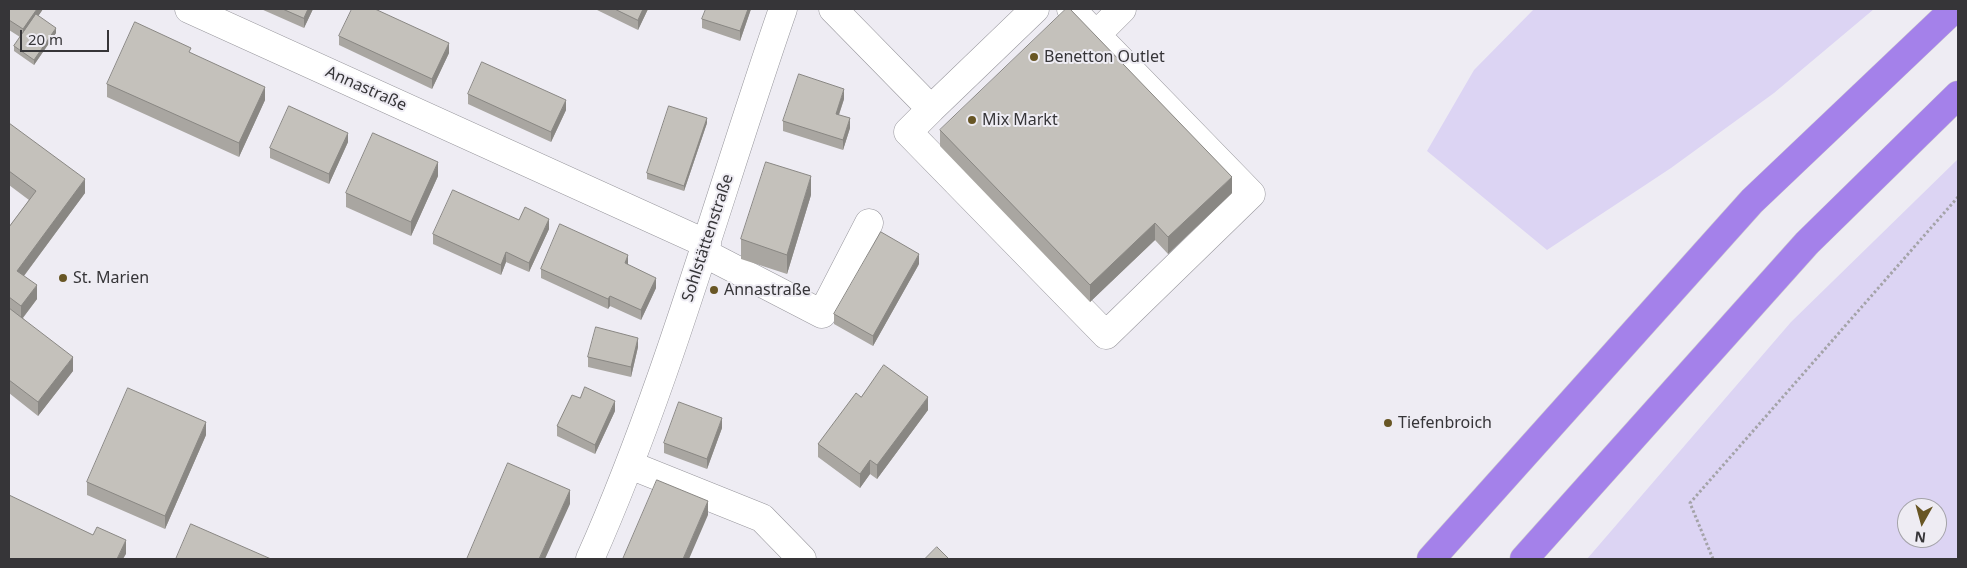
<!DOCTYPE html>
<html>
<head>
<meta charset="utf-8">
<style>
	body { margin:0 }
	#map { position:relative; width:1967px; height:568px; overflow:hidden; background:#eeecf3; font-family:"Noto Sans",sans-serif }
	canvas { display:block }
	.frame { position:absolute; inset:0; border:10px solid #363538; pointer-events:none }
	.north { position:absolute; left:1897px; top:498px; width:50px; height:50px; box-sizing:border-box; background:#eeecf3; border:1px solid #a4a3a8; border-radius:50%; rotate:187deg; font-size:14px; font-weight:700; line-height:20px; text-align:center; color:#363538 }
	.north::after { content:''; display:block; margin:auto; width:18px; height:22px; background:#685624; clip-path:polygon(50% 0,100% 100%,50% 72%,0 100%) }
	.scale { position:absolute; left:20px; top:30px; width:89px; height:22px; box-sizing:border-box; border:2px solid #363538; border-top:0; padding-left:6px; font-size:15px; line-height:18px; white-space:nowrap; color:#363538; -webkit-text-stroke:4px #eeecf3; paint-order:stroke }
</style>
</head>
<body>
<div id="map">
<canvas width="1967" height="568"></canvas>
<div class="frame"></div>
<div class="north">N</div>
<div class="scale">20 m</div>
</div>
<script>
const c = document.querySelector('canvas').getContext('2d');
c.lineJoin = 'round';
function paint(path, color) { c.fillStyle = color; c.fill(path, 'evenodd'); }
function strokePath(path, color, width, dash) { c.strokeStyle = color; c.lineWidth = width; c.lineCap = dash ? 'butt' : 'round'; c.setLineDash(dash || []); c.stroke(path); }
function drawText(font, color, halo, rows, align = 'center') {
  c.font = font + ' "Noto Sans",sans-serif'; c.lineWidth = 4; c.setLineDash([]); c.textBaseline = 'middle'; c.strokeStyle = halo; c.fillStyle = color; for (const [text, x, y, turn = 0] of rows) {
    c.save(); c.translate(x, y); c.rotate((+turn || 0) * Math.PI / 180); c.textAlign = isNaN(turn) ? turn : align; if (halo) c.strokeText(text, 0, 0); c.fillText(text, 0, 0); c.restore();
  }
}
paint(new Path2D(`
	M1534,9H1874L1774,93L1671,168L1547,250L1427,151L1474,70Z
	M1958,159V559H1587L1791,322ZM1907,508H1937V538H1907Z`), '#dcd4f3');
const minor = new Path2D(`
	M189,9L707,244
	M833,9L931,109L1035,9
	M1096,35L1122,9
	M931,109L908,132L1106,335L1251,194L1071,9
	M704,253L822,314L869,223
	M630,465L762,518L802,559
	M590,559C669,381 719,193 783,9`);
const highway = new Path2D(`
	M1431,559L1752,201L1954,9
	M1524,559L1807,243L1958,95`);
strokePath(minor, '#97969c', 29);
strokePath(highway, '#cbcacb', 29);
strokePath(new Path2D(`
	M1713,559L1690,503L1958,197`), '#a4a3a8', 3, [2.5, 2.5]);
strokePath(minor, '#fff', 28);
strokePath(highway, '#a481ea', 28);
paint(new Path2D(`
	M9,9H43L38,16L56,33L34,65L14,51V46L20,37L9,30Z
	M261,9H313L304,28Z
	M595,9H648L638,30Z
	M751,9L740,41L702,28V19Z
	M339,36L449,53L432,89L339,45Z
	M191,53L265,100L239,157L107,97V84Z
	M468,94L566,110L551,142L468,104Z
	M844,99L839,115L850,128L843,150L783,131V121Z
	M9,123L85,193L24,276L37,299L23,318L73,371L38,416L9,393V227L29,200L9,185Z
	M707,123L684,191L647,179V173Z
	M940,130L1232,193L1168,254L1155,240L1090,302L940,146Z
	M348,142L329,184L270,158V148Z
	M438,176L411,236L346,207V193Z
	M811,195L787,274L741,259V239Z
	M519,220L549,229L529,272L506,262L501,275L433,244V234Z
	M919,264L873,346L834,324V314Z
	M628,265L656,288L641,320L610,306L608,309L541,278V269Z
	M638,347L631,377L588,367V357Z
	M861,397L928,410L877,479L870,474L860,488L818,457V444Z
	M615,411L595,454L557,436V426Z
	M722,428L707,469L664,453V443Z
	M206,435L165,529L87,495V482Z`), '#a9a6a1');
paint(new Path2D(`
	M37,9H43L23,39V29Z
	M308,9H313L304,28V18Z
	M643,9H648L638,30V20Z
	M748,9H751L740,41V31Z
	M56,28V33L34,65V60Z
	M449,43V53L432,89V79Z
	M265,87V100L239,157V143Z
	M844,89V99L836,123V114Z
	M566,100V110L551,142V132Z
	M707,118V123L684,191V186Z
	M850,118V128L843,150V140Z
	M348,133V142L329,184V174Z
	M438,162V176L411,236V222Z
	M811,176V195L787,274V255Z
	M1232,177V193L1168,254V237Z
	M85,179V193L17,285V271Z
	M549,219V229L529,272V263Z
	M1155,223V240L1090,302V285Z
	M506,252V262L501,275V265Z
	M919,254V264L873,346V336Z
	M628,255V265L625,263Z
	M656,278V288L641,320V310Z
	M37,285V299L21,320V306Z
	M610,296V306L608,309V299Z
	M638,338V347L631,377V367Z
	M73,357V371L38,416V402Z
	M928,397V410L877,479V465Z
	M615,401V411L595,454V445Z
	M722,418V428L707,469V459Z
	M206,422V435L165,529V516Z
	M870,460V474L860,488V474Z
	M570,490V504L545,559H539Z
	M708,501V515L689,559H683Z
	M126,540V554L123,559H117Z`), '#898783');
const building = new Path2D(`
	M9,9H37L23,29L9,20Z
	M283,9H308L304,18Z
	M352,9H375L449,43L432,79L339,36Z
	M615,9H643L638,20Z
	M706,9H748L740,31L702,19Z
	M1066,9H1070L1232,177L1168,237L1155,223L1090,285L940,130Z
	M36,14L56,28L34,60L14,46Z
	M135,22L191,48L189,52L265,87L239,143L107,84Z
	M482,62L566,100L551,132L468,94Z
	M799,74L844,89L836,114L850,118L843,140L783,121Z
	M289,106L348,133L329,174L270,148Z
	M669,106L707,118L684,186L647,173Z
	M9,123L85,179L17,271L37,285L21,306L9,297V227L36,191L9,171Z
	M373,133L438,162L411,222L346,193Z
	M766,162L811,176L787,255L741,239Z
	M453,190L519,220L525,207L549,219L529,263L506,252L501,265L433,234Z
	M560,224L628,255L625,263L656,278L641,310L610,296L608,299L541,269Z
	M881,232L919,254L873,336L834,314Z
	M9,308L73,357L38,402L9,380Z
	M596,327L638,338L631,367L588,357Z
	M884,365L928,397L877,465L870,460L860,474L818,444L856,393L861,397Z
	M585,387L615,401L595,445L557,426L572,395L580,398Z
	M128,388L206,422L165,516L87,482Z
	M679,402L722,418L707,459L664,443Z
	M508,463L570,490L539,559H467Z
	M657,480L708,501L683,559H623Z
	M9,495L93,535L97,527L126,540L117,559H9Z
	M191,524L271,559H176Z
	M937,547L949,559H925Z`);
paint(building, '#c4c1bb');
strokePath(building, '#898783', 1);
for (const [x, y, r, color] of [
	[1034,57,5,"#685624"],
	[972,120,5,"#685624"],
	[63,278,5,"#685624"],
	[714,290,5,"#685624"],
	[1388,423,5,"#685624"]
]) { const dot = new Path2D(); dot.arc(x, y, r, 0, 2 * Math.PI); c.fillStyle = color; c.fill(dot); strokePath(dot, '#eeecf3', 2); }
drawText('16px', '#363538', '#eeecf3', [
	["Benetton Outlet",1044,57],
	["Mix Markt",982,120],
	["St. Marien",73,278],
	["Annastraße",724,290],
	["Tiefenbroich",1398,423]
], 'left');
drawText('16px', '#363538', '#eeecf3', [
	["Annastraße",366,89,24],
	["Sohlstättenstraße",708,238,-72]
]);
</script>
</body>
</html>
